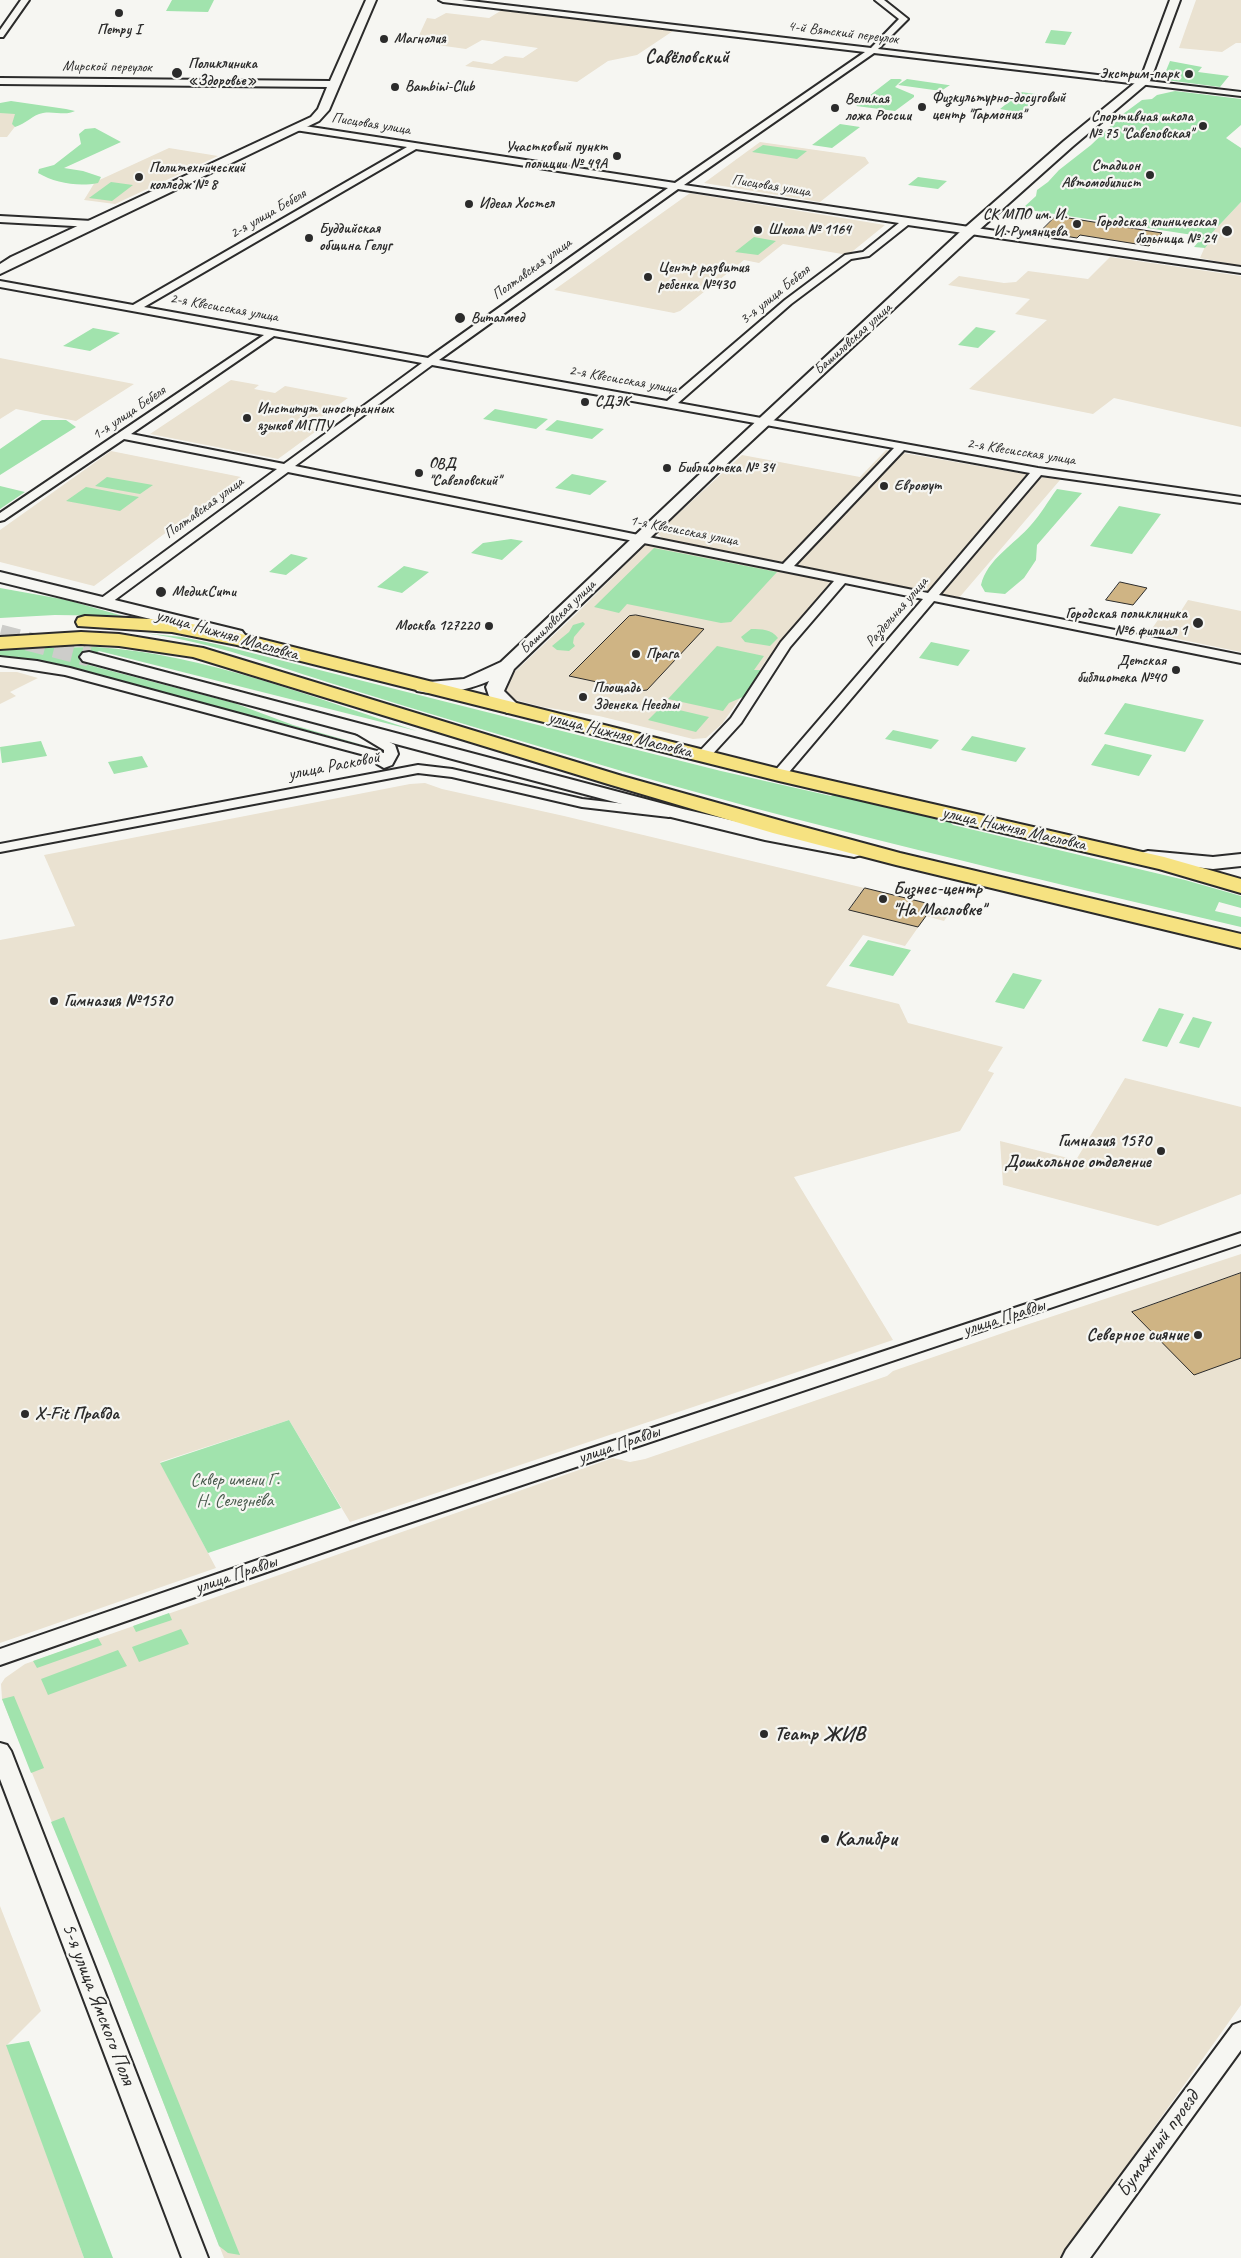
<!DOCTYPE html>
<html>
<head>
<meta charset="utf-8">
<style>
	body { margin:0 }
	canvas { display:block; background:#f6f6f2 }
</style>
</head>
<body>
<canvas width="1241" height="2258"></canvas>
<script>
const c = document.querySelector('canvas').getContext('2d');
c.lineJoin = 'round';
function paint(path, color) { c.fillStyle = color; c.fill(path, 'evenodd'); }
function strokePath(path, color, width, dash) { c.strokeStyle = color; c.lineWidth = width; c.lineCap = dash ? 'butt' : 'round'; c.setLineDash(dash || []); c.stroke(path); }
function drawText(font, color, halo, rows, align = 'center') {
  c.font = font + ' Caveat,sans-serif'; c.lineWidth = 4.5; c.setLineDash([]); c.textBaseline = 'middle'; c.strokeStyle = halo; c.fillStyle = color; for (const [text, x, y, turn = 0] of rows) {
    c.save(); c.translate(x, y); c.rotate((+turn || 0) * Math.PI / 180); c.textAlign = isNaN(turn) ? turn : align; if (halo) c.strokeText(text, 0, 0); c.fillText(text, 0, 0); c.restore();
  }
}
paint(new Path2D(`
	M1196,0H1241V43H1236L1222,52L1179,48Z
	M502,10L653,28L673,31L637,55L608,61L577,82L465,66L473,61L492,64L505,56L523,58L538,48L482,40L466,49L416,42L427,18L435,19L446,13L489,18Z
	M0,111H27L7,137H0Z
	M760,142L865,157L869,163L820,202L704,183Z
	M169,148L218,156L115,204L84,200L95,182Z
	M690,193L885,225L848,255L783,244L759,263L744,260L680,311L674,313L554,290Z
	M1241,202V266L1200,258L1210,235Z
	M1110,257L1241,276V427L1114,398L1093,414L969,389L1047,320L1015,314L1030,299L948,285L959,276L1004,283L1016,282L1028,271L1088,279Z
	M0,358L134,384L76,421L16,409L0,419Z
	M231,380L259,385L254,389L275,393L285,386L348,398L308,427L319,429L278,459L150,434Z
	M886,450L1060,480L958,599L665,541L657,533L742,455L860,477Z
	M111,451L241,477L94,586L0,562V530Z
	M647,543L829,579L831,582L768,658L722,724L706,738L693,739L599,716L543,707L516,700L505,694L501,686L505,681L574,616Z
	M1188,600L1241,611V652L1149,633L1164,611L1179,614Z
	M0,672H17L38,678L10,692L16,696L0,704Z
	M425,783L442,789L564,816L952,909L944,921L926,916L905,946L863,935L826,986L899,1004L908,1023L1003,1047L988,1071L994,1073L960,1131L794,1177L893,1340L350,1522L289,1420L160,1462L216,1568L0,1643V940L75,926L44,855L410,784Z
	M1125,1078L1241,1107V1194L1158,1226L1003,1185L1000,1141L1076,1160Z
	M1241,1254V2005L1061,2258H224L109,1963L2,1699L1,1684L5,1678L25,1664L613,1458L630,1462L645,1459L887,1376L893,1371L1026,1325Z
	M0,1906L41,2011L7,2045L84,2258H0Z`), '#eae2d1');
paint(new Path2D(`
	M172,0H214L208,12L166,11Z
	M1051,30L1072,32L1065,45L1045,43Z
	M1170,61L1202,67L1198,72L1229,76L1220,87L1166,80L1163,78Z
	M891,79H900L902,80L895,87L914,95V97L895,111L856,106Z
	M907,79L948,85H950L941,91L898,85Z
	M1175,91L1241,99V125L1226,138L1241,148V202L1210,235L1206,234L1208,244L1205,248L1194,247L1199,241L1193,235L1035,211L1024,207L1036,196L1037,190L1048,182L1059,170L1091,145L1123,114L1142,100L1152,99L1157,95Z
	M1021,92L1043,95L1022,113L1000,109Z
	M11,101L66,109L75,111C66,116 54,111 43,113C32,115 26,124 15,127L12,124L15,114L0,113V103Z
	M840,124L860,127L832,148L812,145Z
	M95,128L121,142L64,168L83,171L101,177L98,183C78,187 55,183 38,173L39,169L54,165L81,144L79,134L85,129Z
	M763,145L807,151L797,159L752,152Z
	M918,177L947,181L938,189L908,185Z
	M111,182L133,185L112,201L89,198Z
	M754,237L776,241L758,255L735,252Z
	M976,327L996,331L978,348L958,345Z
	M93,328L120,333L90,351L63,346Z
	M495,409L548,419L536,429L483,419Z
	M42,420H66L76,427L0,475V449Z
	M557,420L604,429L592,439L545,430Z
	M572,474L607,481L590,495L555,488Z
	M107,477L153,485L140,494L95,486Z
	M0,486L25,492L0,509Z
	M86,487L139,497L120,511L66,501Z
	M1057,489L1082,493L1037,545L1036,560L1024,578L1005,594L985,592L981,585C987,559 1015,544 1031,525C1041,514 1048,501 1057,489Z
	M1119,506L1161,514L1132,554L1090,546Z
	M511,539L523,541L502,560L471,553L483,543Z
	M654,548L777,572L731,622L721,623L627,604L619,613L594,607Z
	M291,554L308,558L286,575L269,572Z
	M404,566L429,572L402,593L377,587Z
	M0,588L67,600L123,616L55,615L0,618Z
	M583,622L585,624L574,637L573,643L575,646L569,651L557,650L552,646L569,632L573,625Z
	M751,629C762,629 771,629 778,638L770,646L745,642L741,637Z
	M143,633L182,637L220,645L721,771L831,796L835,794L843,795L889,808L909,810L921,815L948,820L953,825L1185,880L1241,896V908L1219,902L1215,911L1241,917V927C1026,876 810,827 598,764C512,738 426,713 340,686C275,666 213,642 143,633Z
	M931,642L970,650L958,666L919,658Z
	M717,646L764,656L754,670H764V674L745,696L729,703L723,711L668,699Z
	M96,647C206,654 313,698 417,731L99,651L81,663L234,703L293,725L370,747L70,668L40,661L0,657V651L36,648Z
	M1125,703L1204,720L1185,752L1104,734Z
	M662,706L709,717L696,732L648,720Z
	M893,730L939,740L931,749L885,739Z
	M972,736L1026,748L1016,762L961,750Z
	M41,741L47,756L2,763L0,747Z
	M1105,744L1152,755L1139,776L1091,765Z
	M142,756L148,767L114,774L108,762Z
	M868,940L911,950L893,976L849,966Z
	M1013,973L1042,980L1024,1009L995,1002Z
	M1159,1008L1184,1014L1167,1047L1142,1041Z
	M1193,1017L1212,1022L1199,1048L1179,1043Z
	M289,1420L341,1508L208,1553L160,1463Z
	M169,1613L172,1620L136,1632L133,1626Z
	M181,1629L189,1644L139,1662L132,1647Z
	M98,1638L102,1645L37,1668L33,1661Z
	M118,1650L127,1666L48,1695L41,1679Z
	M14,1696L44,1768L31,1773L2,1699Z
	M64,1817L240,2255L228,2253L219,2246L109,1963L51,1822Z
	M29,2041L113,2258H84L6,2045Z`), '#a1e3ad');
const building = new Path2D(`
	M1056,216L1162,233L1149,246L1080,235L1077,238L1040,232Z
	M1120,582L1147,588L1133,605L1106,600Z
	M636,615L704,629L647,690L639,691L569,676L629,616Z
	M865,888L934,905L918,927L849,910Z
	M1241,1273V1358L1194,1375L1132,1312Z`);
paint(building, '#cfb484');
strokePath(building, '#2b2b2b', 1);
strokePath(new Path2D(`
	M0,634L89,657`), '#cdcdca', 19, [19, 9]);
const street = new Path2D(`
	M21,0H29L3,37H0V30Z
	M439,0H462L871,48L899,19L875,0H884L908,19L878,49L1241,92V96L874,53L684,185L1241,267V273L908,225L869,256L851,259L791,304L678,403L1038,468L1241,497V503L1041,475L939,595L1241,655V663L934,601L784,778H774L772,775L774,772L923,599L845,583L790,647L741,723L708,759L703,760L696,756L698,753L731,718L781,642L834,581L288,472L108,605H100L98,602L100,599L277,469L124,439L4,520L0,521V513L264,335L0,287V281L133,305L407,147L295,130V126L298,125L675,183L865,52L443,2ZM416,149L668,188L428,358L144,307ZM678,189L899,223L863,252L845,255L785,300L667,401L439,360ZM274,336L422,363L284,464L131,434ZM432,365L894,448L783,564L295,466ZM904,450L1030,473L928,593L794,566Z
	M0,216L92,221L97,224L92,227L0,222Z
	M0,657L37,661L70,668L384,753V750L354,732L352,729L354,726L359,725L395,745L398,754L392,765L384,768L377,764L379,761L361,754L65,675L0,665Z
	M418,765L452,769L582,799L669,809L676,813L669,817L582,807L452,777L418,773L0,852V844Z
	M1241,1233V1244L373,1535L0,1665V1649L359,1525Z
	M0,1743L7,1745L11,1751L208,2258H182L0,1779Z
	M1241,2022V2050L1090,2258H1062L1066,2250L1233,2025Z`);
const secondary = new Path2D(`
	M366,0H376L329,110L319,121L0,274V264L11,257L311,117L318,109L327,87L0,84V78L330,81Z
	M1170,0H1180L1150,81L1072,147L970,238L731,460L514,669L504,691L522,709L519,713H507L489,696L486,687L489,681C468,690 440,696 417,691L414,687L417,683L464,679L501,662L721,454L960,232L1064,141L1141,78Z
	M0,572L242,631L245,635L242,639L236,640L0,582Z
	M89,652L683,809L765,828L854,845L861,847L864,851L861,855L854,857L765,840L671,817L83,661L80,657L83,653Z
	M1148,851L1213,857L1241,854V866L1213,869L1141,861L1138,857L1141,853Z`);
const primary = new Path2D(`
	M85,616L172,620L237,633L780,769L1164,857L1241,879V893L1159,869L779,781L237,645L172,632L78,626L76,622L78,618Z
	M81,632L119,634L203,648L622,776L789,823L900,853L1241,934V948L896,865L773,833L608,784L193,657L119,646L81,644L0,649V637Z`);
strokePath(street, '#2b2b2b', 4);
strokePath(secondary, '#2b2b2b', 4);
strokePath(primary, '#2b2b2b', 4);
paint(street, '#f6f6f2');
paint(secondary, '#f6f6f2');
paint(primary, '#f6e281');
for (const [x, y, r, color] of [
	[119,13,5,"#2b2b2b"],
	[384,39,5,"#2b2b2b"],
	[177,73,6,"#2b2b2b"],
	[1189,74,5,"#2b2b2b"],
	[395,87,5,"#2b2b2b"],
	[922,107,5,"#2b2b2b"],
	[835,108,5,"#2b2b2b"],
	[1203,126,5,"#2b2b2b"],
	[617,156,5,"#2b2b2b"],
	[1150,175,5,"#2b2b2b"],
	[139,177,5,"#2b2b2b"],
	[469,204,5,"#2b2b2b"],
	[1077,224,5,"#2b2b2b"],
	[758,230,5,"#2b2b2b"],
	[1227,231,6,"#2b2b2b"],
	[309,238,5,"#2b2b2b"],
	[648,277,5,"#2b2b2b"],
	[460,318,6,"#2b2b2b"],
	[585,402,5,"#2b2b2b"],
	[247,418,5,"#2b2b2b"],
	[667,468,5,"#2b2b2b"],
	[419,473,5,"#2b2b2b"],
	[884,486,5,"#2b2b2b"],
	[161,592,6,"#2b2b2b"],
	[1198,623,6,"#2b2b2b"],
	[489,626,5,"#2b2b2b"],
	[636,654,5,"#2b2b2b"],
	[1176,670,5,"#2b2b2b"],
	[583,697,5,"#2b2b2b"],
	[883,899,5,"#2b2b2b"],
	[54,1001,5,"#2b2b2b"],
	[1161,1151,5,"#2b2b2b"],
	[1198,1335,5,"#2b2b2b"],
	[25,1414,5,"#2b2b2b"],
	[764,1734,5,"#2b2b2b"],
	[825,1839,5,"#2b2b2b"]
]) { const dot = new Path2D(); dot.arc(x, y, r, 0, 2 * Math.PI); c.fillStyle = color; c.fill(dot); strokePath(dot, '#f6f6f2', 2); }
drawText('bold 15px', '#2b2b2b', '#f6f6f2', [
	["Петру I",119,30,"center"],
	["Магнолия",394,39],
	["Поликлиника",188,64],
	["«Здоровье»",188,81],
	["Экстрим-парк",1179,74,"right"],
	["Bambini-Club",405,87],
	["Физкультурно-досуговый",932,98],
	["центр \"Гармония\"",932,115],
	["Великая",845,99],
	["ложа России",845,116],
	["Спортивная школа",1193,117,"right"],
	["№ 75 \"Савеловская\"",1193,134,"right"],
	["Участковый пункт",607,147,"right"],
	["полиции № 49А",607,164,"right"],
	["Стадион",1140,166,"right"],
	["Автомобилист",1140,183,"right"],
	["Политехнический",149,168],
	["колледж № 8",149,185],
	["Идеал Хостел",479,204],
	["СК МПО им. И.",1067,215,"right"],
	["И. Румянцева",1067,232,"right"],
	["Городская клиническая",1216,222,"right"],
	["больница № 24",1216,239,"right"],
	["Буддийская",319,229],
	["община Гелуг",319,246],
	["Школа № 1164",768,230],
	["Центр развития",658,268],
	["ребенка №430",658,285],
	["Виталмед",471,318],
	["СДЭК",595,402],
	["Институт иностранных",257,409],
	["языков МГПУ",257,426],
	["ОВД",429,464],
	["\"Савеловский\"",429,481],
	["Библиотека № 34",677,468],
	["Евроюут",894,486],
	["МедикСити",172,592],
	["Городская поликлиника",1187,614,"right"],
	["№6 филиал 1",1187,631,"right"],
	["Москва 127220",479,626,"right"],
	["Прага",646,654],
	["Детская",1166,661,"right"],
	["библиотека №40",1166,678,"right"],
	["Площадь",593,688],
	["Зденека Неедлы",593,705]
], 'left');
drawText('15px', '#2b2b2b', '#f6f6f2', [
	["4-й Вятский переулок",843,33,7],
	["Мирской переулок",107,67,1],
	["Писцовая улица",371,124,9],
	["Писцовая улица",771,186,9],
	["2-я улица Бебеля",268,214,-30],
	["Полтавская улица",532,269,-36],
	["3-я улица Бебеля",775,295,-39],
	["2-я Квесисская улица",224,308,10],
	["Башиловская улица",853,339,-42],
	["2-я Квесисская улица",623,380,10],
	["1-я улица Бебеля",129,413,-34],
	["2-я Квесисская улица",1021,452,9],
	["Полтавская улица",204,508,-36],
	["1-я Квесисская улица",684,531,11],
	["Раздельная улица",897,612,-49],
	["Башиловская улица",558,617,-44]
]);
drawText('18px', '#2b2b2b', '#f6f6f2', [
	["улица Нижняя Масловка",227,635,16],
	["улица Нижняя Масловка",620,735,14],
	["улица Расковой",334,766,-11],
	["улица Нижняя Масловка",1014,829,13],
	["улица Правды",1004,1318,-18],
	["улица Правды",619,1445,-19],
	["улица Правды",236,1575,-19]
]);
drawText('bold 18px', '#2b2b2b', '#f6f6f2', [
	["Бизнес-центр",893,889],
	["\"На Масловке\"",893,910],
	["Гимназия №1570",64,1001],
	["Гимназия 1570",1151,1141,"right"],
	["Дошкольное отделение",1151,1162,"right"],
	["Северное сияние",1188,1335,"right"],
	["X-Fit Правда",35,1414]
], 'left');
drawText('18px', '#48594c', '#f6f6f2', [
	["Сквер имени Г.",235,1480],
	["Н. Селезнёва",235,1501]
]);
drawText('bold 19px', '#2b2b2b', '#f6f6f2', [
	["Савёловский",687,58]
]);
drawText('bold 21px', '#2b2b2b', '#f6f6f2', [
	["Театр ЖИВ",774,1734],
	["Калибри",835,1839]
], 'left');
drawText('21px', '#2b2b2b', '#f6f6f2', [
	["5-я улица Ямского Поля",98,2004,69],
	["Бумажный проезд",1158,2144,-54]
]);
</script>
</body>
</html>
